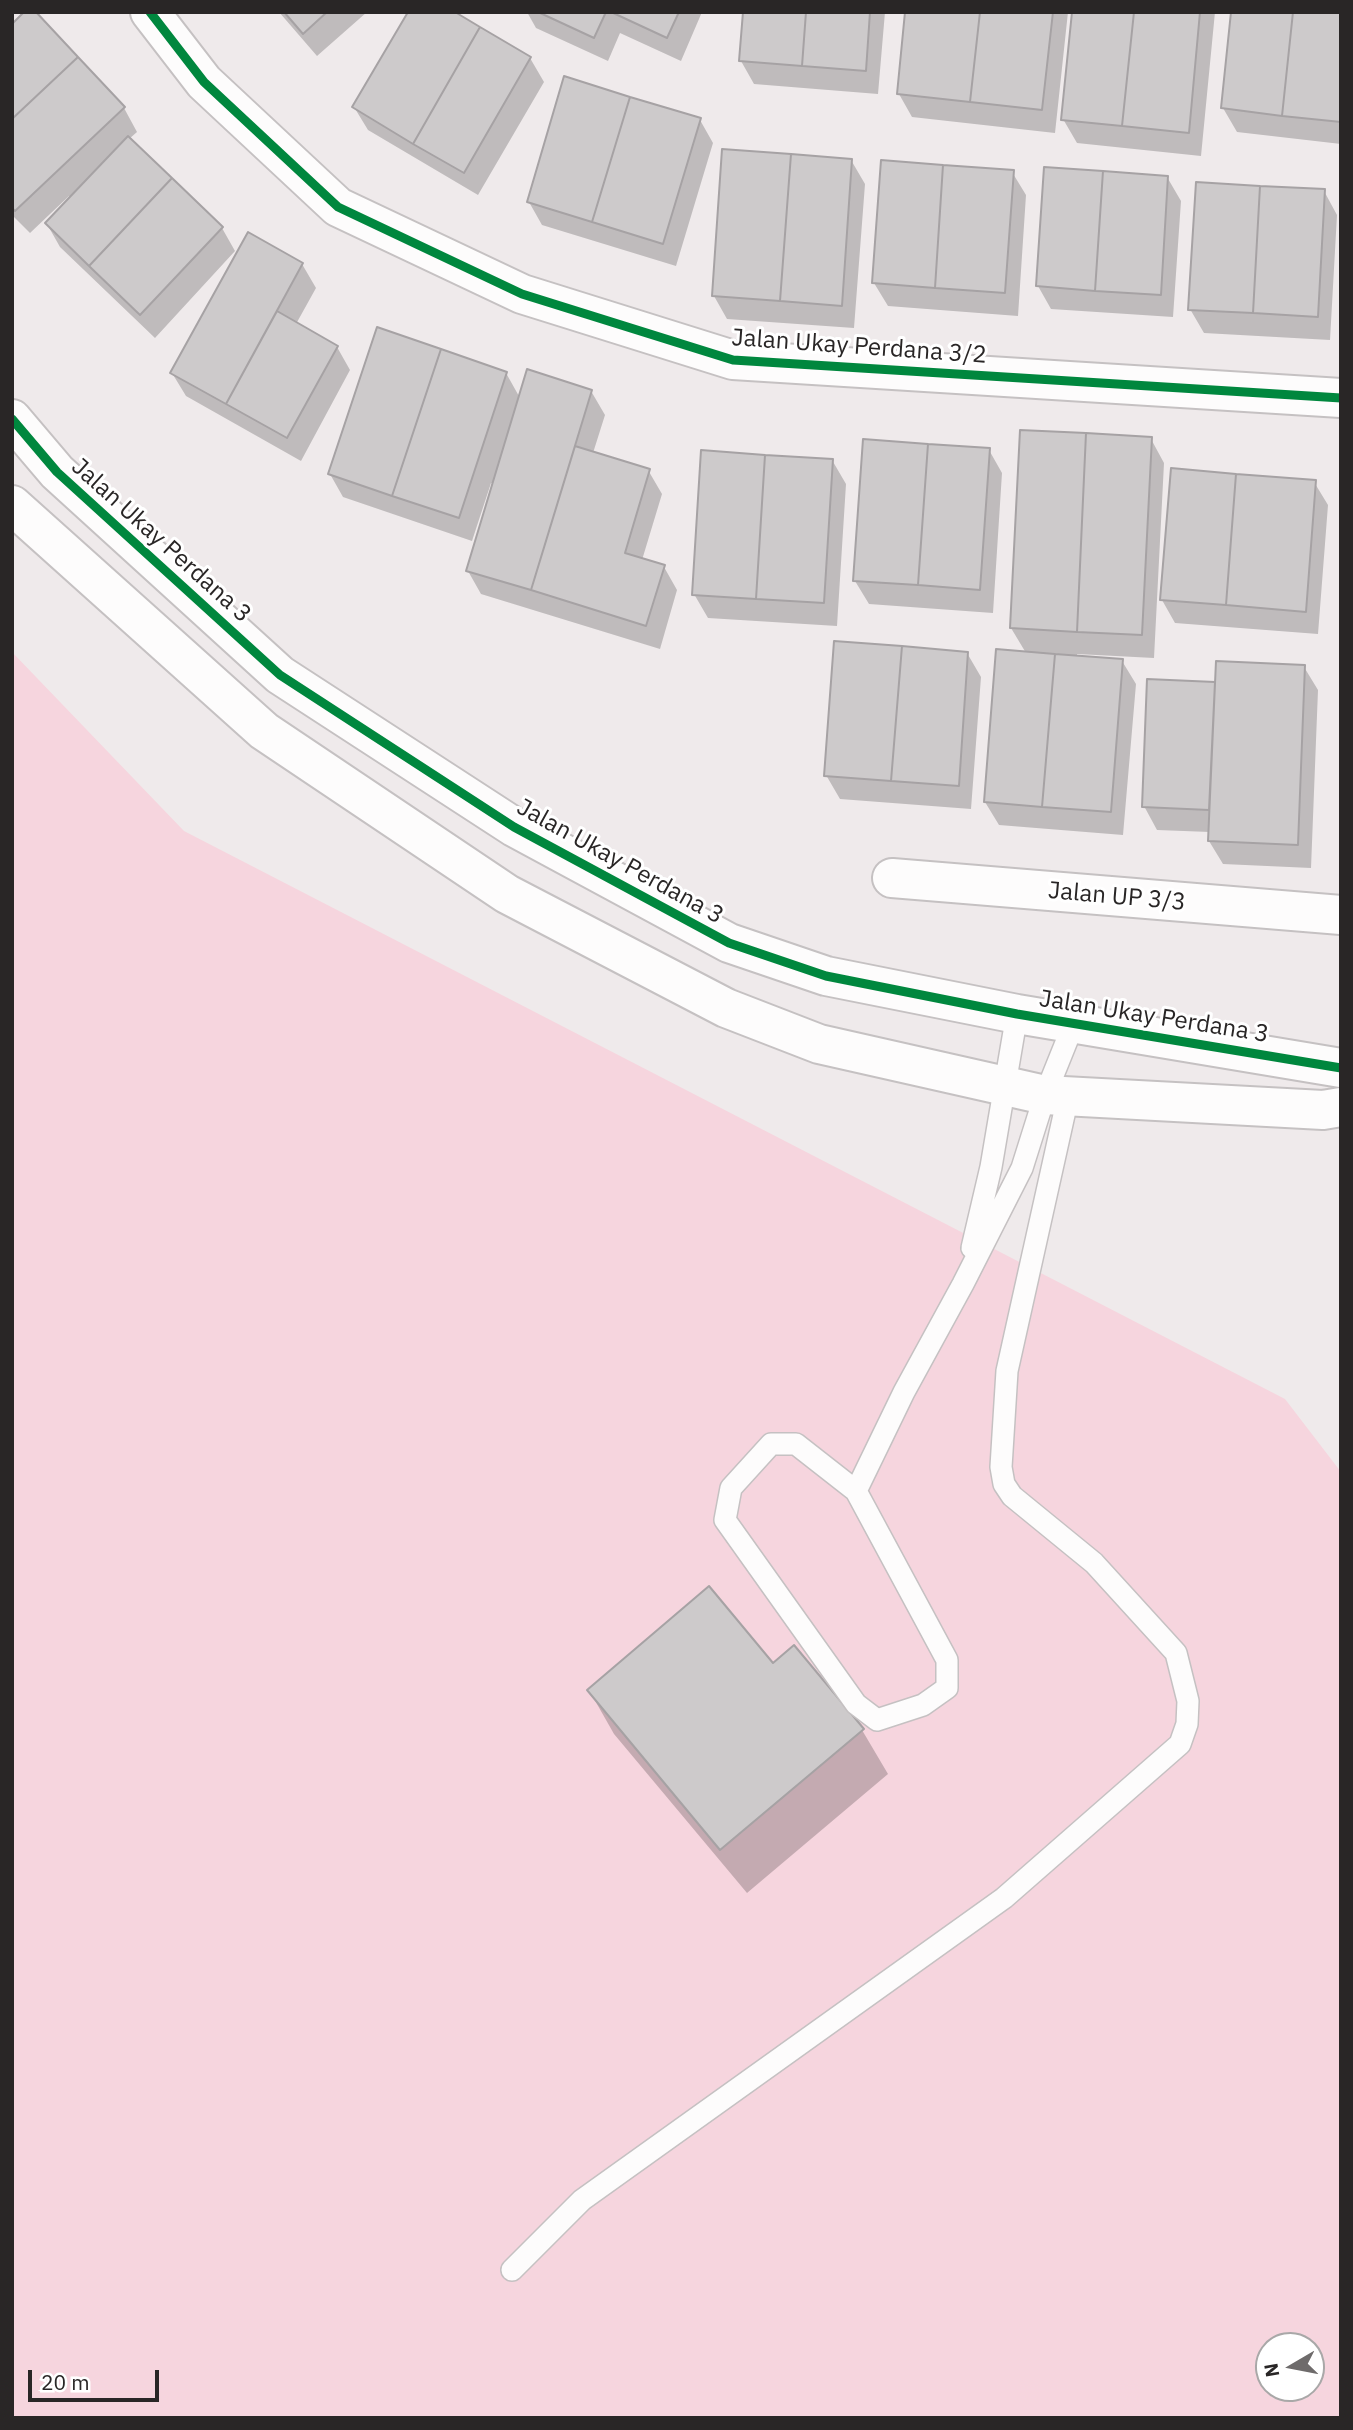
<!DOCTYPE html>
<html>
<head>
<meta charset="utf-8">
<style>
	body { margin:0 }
	#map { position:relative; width:1353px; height:2430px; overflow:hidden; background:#efeaeb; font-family:"IBM Plex Sans",sans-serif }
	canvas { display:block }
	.frame { position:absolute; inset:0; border:14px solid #292626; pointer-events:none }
	.north { position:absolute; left:1255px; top:2332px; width:70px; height:70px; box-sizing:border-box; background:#fff; border:2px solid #a9a8a8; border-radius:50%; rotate:260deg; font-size:19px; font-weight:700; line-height:28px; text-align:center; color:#292626 }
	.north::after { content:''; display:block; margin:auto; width:24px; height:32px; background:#6e6b6b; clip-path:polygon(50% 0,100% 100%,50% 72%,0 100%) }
	.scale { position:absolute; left:28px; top:2370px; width:131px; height:32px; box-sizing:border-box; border:4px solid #292626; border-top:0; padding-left:9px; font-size:21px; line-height:24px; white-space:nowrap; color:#292626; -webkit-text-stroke:5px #fff; paint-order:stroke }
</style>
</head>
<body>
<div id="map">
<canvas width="1353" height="2430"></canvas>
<div class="frame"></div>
<div class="north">N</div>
<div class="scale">20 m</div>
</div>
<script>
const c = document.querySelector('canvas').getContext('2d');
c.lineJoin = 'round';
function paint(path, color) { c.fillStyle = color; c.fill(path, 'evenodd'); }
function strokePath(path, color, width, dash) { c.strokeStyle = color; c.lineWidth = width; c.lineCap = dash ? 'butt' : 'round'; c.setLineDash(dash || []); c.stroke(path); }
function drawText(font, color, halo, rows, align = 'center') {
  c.font = font + ' "IBM Plex Sans",sans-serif'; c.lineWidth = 6; c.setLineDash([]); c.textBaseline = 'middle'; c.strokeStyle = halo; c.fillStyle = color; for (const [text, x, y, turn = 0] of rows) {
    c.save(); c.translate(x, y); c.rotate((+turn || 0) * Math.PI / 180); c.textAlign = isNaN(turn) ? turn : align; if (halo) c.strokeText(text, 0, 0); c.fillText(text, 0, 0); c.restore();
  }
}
paint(new Path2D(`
	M12,652L184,831L1285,1399L1341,1472V2418H12ZM1269,2346H1311V2388H1269Z`), '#f6d5de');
paint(new Path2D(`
	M279,12H367L317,56Z
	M527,12H702L681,61L620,33L608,61L536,28Z
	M744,12H885L878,94L754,84L741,61Z
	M907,12H1068L1055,133L912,117L899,94Z
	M1073,12H1215L1201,156L1077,143L1063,119Z
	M1341,13V144L1237,132L1223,108Z
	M12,26L124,108L137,132L129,139L222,228L235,251L155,338L60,247L47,224L71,198L69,196L30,233L12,215Z
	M530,58L544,82L478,195L368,130L354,107Z
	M700,120L713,143L676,266L542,225L529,202Z
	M851,160L865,184L854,328L727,319L714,296Z
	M1012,172L1026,195L1018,316L888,306L874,283Z
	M1167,177L1181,201L1173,317L1051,309L1038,286Z
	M1324,191L1337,215L1330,340L1204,333L1190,309Z
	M302,264L316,288L296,324L337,347L350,370L301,461L186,396L172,373Z
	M506,373L520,398L591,391L605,415L593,453L648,470L662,494L642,560L664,567L677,590L660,649L481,594L468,571L494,484L491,483L472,541L343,497L330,474Z
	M1151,439L1164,463L1154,658L1077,654V657L1122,661L1136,684L1123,835L999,825L985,802L1026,653L1011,628Z
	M989,450L1002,473L993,613L869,604L855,581Z
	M832,460L846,484L837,626L708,618L694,594Z
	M1314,482L1328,505L1318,634L1175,623L1162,600Z
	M967,653L981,677L971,809L840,799L826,775Z
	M1304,667L1318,690L1311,868L1223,864L1209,841L1210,832L1157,830L1144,806L1149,680L1216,683Z
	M773,1665L862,1730L888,1774L747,1893L614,1734L589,1690Z`), '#0003');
const building = new Path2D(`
	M24,12H36L78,57L12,119V24Z
	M284,12H327L303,34Z
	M408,12H455L480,27L413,144L352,107Z
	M538,12H606L594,38Z
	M611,12H679L667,38Z
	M743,12H806L802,66L739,61Z
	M806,12H870L866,71L802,66Z
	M905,12H980L970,102L897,94Z
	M980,12H1053L1042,110L970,102Z
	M1072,12H1134L1122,126L1061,120Z
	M1134,12H1200L1189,133L1122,126Z
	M1231,12H1293L1282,116L1221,108Z
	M1293,12H1341V122L1282,116Z
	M480,27L531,57L464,173L413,144Z
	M78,57L125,107L15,211L12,208V119Z
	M564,76L630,97L592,222L527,202Z
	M630,97L701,118L663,244L592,222Z
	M128,136L172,178L89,266L45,223Z
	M722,149L791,154L780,301L712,296Z
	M791,154L852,159L842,306L780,301Z
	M881,160L943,165L935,288L872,283Z
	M943,165L1014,170L1005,293L935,288Z
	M1044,167L1103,171L1095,291L1036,286Z
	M1103,171L1168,176L1161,295L1095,291Z
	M172,178L223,227L140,315L89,266Z
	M1196,182L1260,186L1253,313L1188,310Z
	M1260,186L1325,189L1318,317L1253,313Z
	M248,232L303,263L226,404L170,373Z
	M277,311L338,346L287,438L226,404Z
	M377,327L441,349L392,496L328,474Z
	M441,349L507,372L459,518L392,496Z
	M527,369L592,390L531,590L466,571Z
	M1020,430L1086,433L1077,632L1010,628Z
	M1086,433L1152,437L1142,635L1077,632Z
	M863,439L928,444L918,585L853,581Z
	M928,444L990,448L980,590L918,585Z
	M575,446L650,469L625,553L665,565L646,626L531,590Z
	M701,450L765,455L756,599L692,595Z
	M765,455L833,459L824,603L756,599Z
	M1171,468L1236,474L1226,605L1160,600Z
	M1236,474L1316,480L1306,612L1226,605Z
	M834,641L902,646L891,781L824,776Z
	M902,646L968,652L959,786L891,781Z
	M996,649L1055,654L1042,807L984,802Z
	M1055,654L1123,659L1111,812L1042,807Z
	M1216,661L1305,665L1298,845L1208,841Z
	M1147,679L1215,682L1209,810L1142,807Z
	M709,1586L773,1663L794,1645L864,1729L720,1850L587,1690Z`);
paint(building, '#cdcacb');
strokePath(building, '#a6a2a4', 2);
const lane = new Path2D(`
	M972,1248L991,1167L1017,1014
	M771,1444H796L856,1491L947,1660V1688L923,1705L877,1720L856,1704L725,1520L731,1488Z
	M856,1491L904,1392L963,1284L1022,1168L1045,1095L1074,1023
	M512,2270L582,2200L1004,1898L1180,1744L1187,1724L1188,1701L1176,1653L1094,1563L1012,1496L1004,1484L1001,1467L1007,1371L1068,1097`);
const street = new Path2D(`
	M150,12L204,82L338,207L522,294L733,360L1341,398
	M12,419L57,472L280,675L514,827L729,943L826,976L1017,1014L1341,1068
	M12,505L264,731L507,894L726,1008L819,1044L1045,1095L1323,1110L1341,1107
	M892,878L1341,915`);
strokePath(lane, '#c5c1c2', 24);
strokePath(street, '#c5c1c2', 42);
strokePath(lane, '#fdfcfc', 21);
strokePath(street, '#fdfcfc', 38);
strokePath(new Path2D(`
	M150,12L204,82L338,207L522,294L733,360L1341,398
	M12,419L57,472L280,675L514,827L729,943L826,976L1017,1014L1341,1068`), '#00873e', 9);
drawText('24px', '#292626', '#fff', [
	["Jalan Ukay Perdana 3/2",859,347,4],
	["Jalan Ukay Perdana 3",161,541,42],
	["Jalan Ukay Perdana 3",620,862,29],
	["Jalan UP 3/3",1117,897,5],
	["Jalan Ukay Perdana 3",1154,1017,9]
]);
</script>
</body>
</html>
